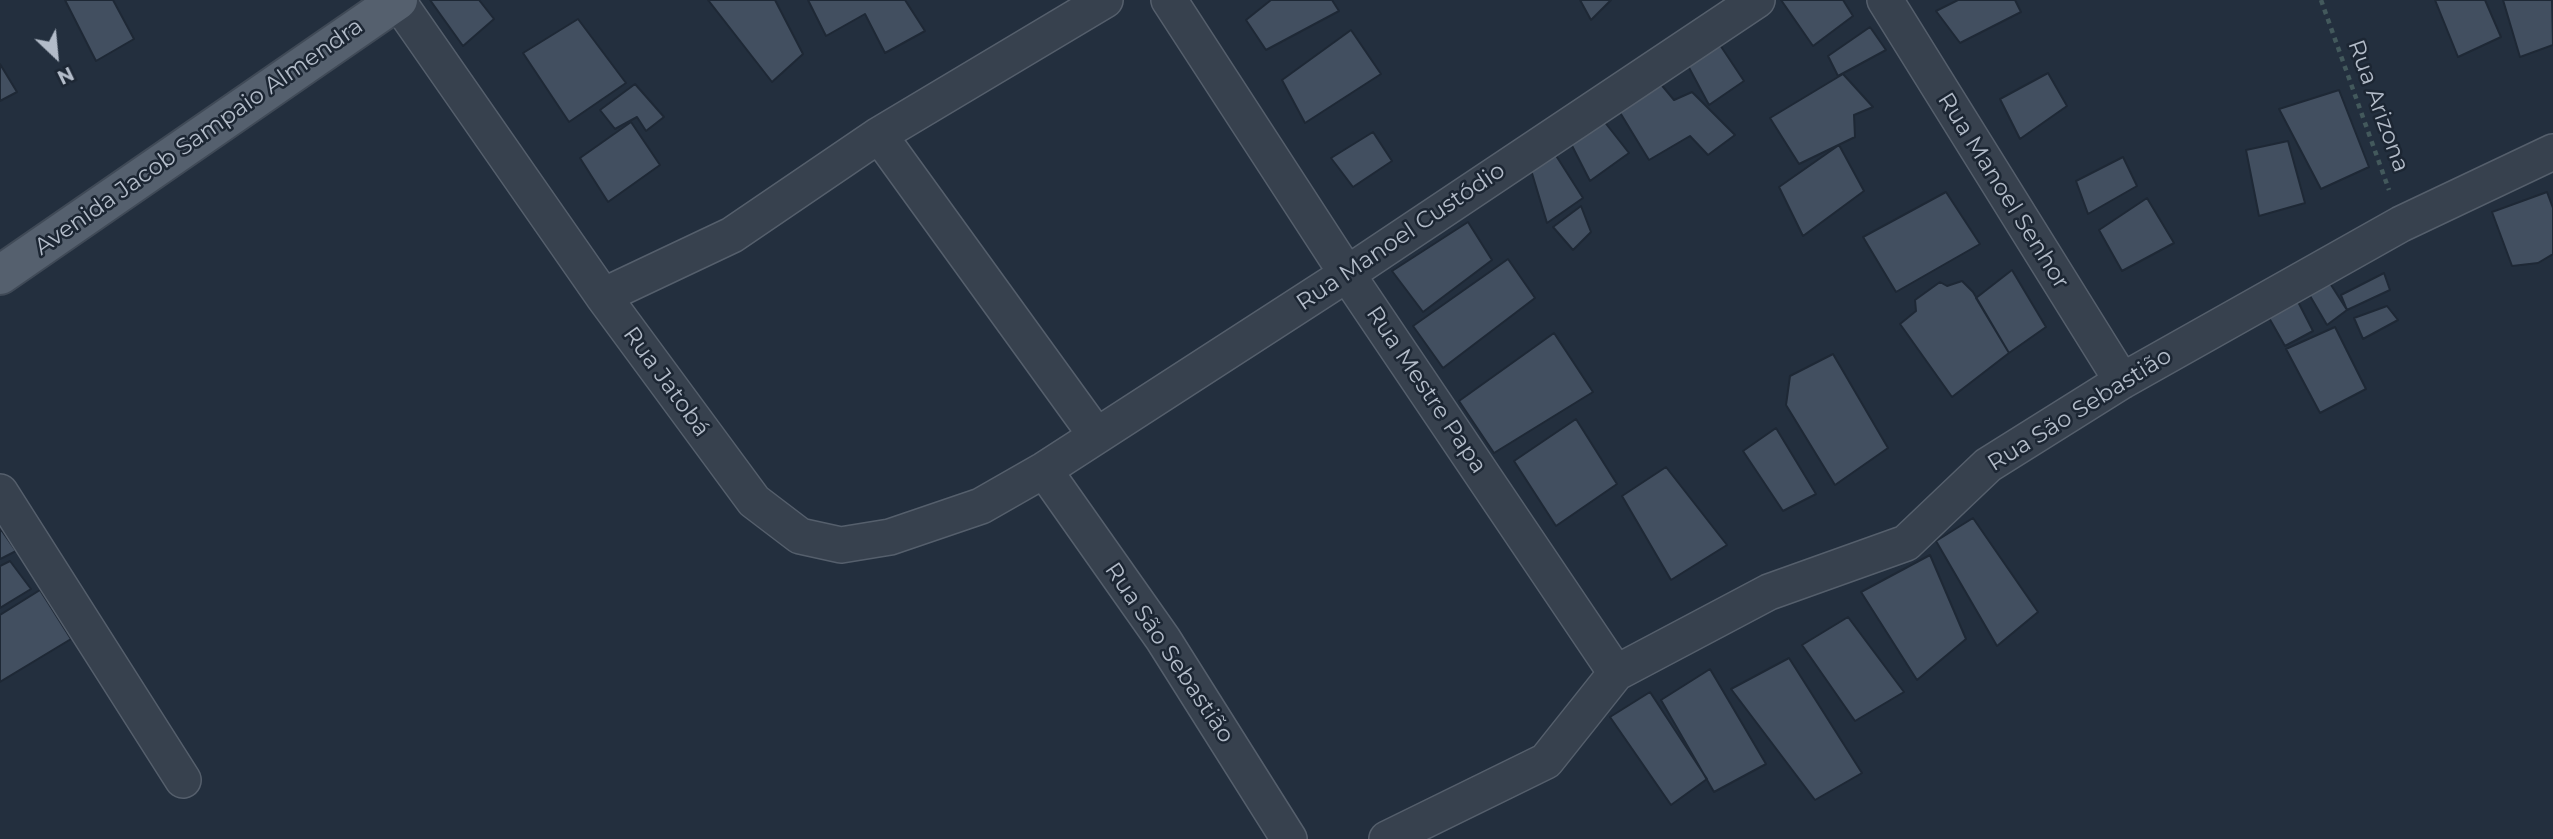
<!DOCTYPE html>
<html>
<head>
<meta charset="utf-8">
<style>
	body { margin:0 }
	#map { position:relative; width:2553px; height:839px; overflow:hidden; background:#232f3e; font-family:Montserrat,sans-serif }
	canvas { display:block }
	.north { position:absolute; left:21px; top:21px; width:70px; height:70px; -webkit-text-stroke:5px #1c2633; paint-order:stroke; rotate:154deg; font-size:19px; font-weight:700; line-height:28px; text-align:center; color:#b3bcc9 }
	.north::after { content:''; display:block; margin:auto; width:24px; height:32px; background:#b3bcc9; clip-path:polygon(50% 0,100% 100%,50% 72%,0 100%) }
</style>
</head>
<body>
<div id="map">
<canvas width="2553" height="839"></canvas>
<div class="north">N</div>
</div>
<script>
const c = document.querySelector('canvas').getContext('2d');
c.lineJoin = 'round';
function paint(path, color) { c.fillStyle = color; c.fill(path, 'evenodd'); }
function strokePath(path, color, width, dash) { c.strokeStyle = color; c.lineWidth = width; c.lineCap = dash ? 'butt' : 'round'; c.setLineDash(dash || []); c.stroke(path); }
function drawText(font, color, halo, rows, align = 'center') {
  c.font = font + ' Montserrat,sans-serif'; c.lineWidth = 5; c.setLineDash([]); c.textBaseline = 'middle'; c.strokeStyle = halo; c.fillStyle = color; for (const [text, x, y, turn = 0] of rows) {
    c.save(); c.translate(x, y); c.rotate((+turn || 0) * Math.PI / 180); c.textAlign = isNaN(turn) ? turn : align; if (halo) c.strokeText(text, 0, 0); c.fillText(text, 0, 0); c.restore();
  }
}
const building = new Path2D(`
	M65,0H113L134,39L96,61Z
	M430,0H479L494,19L463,46Z
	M708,0H775L803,54L772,82Z
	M808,0H905L925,31L885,53L865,14L826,36Z
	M1271,0H1332L1339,11L1266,50L1246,20Z
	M1580,0H1611L1591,20Z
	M1781,0H1843L1853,16L1813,46Z
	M1958,0H2015L2021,12L1960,43L1936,11Z
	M2435,0H2485L2501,37L2458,57Z
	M2503,0H2552L2553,45L2520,57Z
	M578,19L626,83L569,122L523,53Z
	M1870,27L1886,50L1838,76L1828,56Z
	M1351,30L1381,74L1305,123L1282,80Z
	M1716,39L1744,81L1709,105L1686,62Z
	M0,64L17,92L0,101Z
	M2048,73L2067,106L2020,139L2000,99Z
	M1843,74L1873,107L1854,115L1855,137L1799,164L1770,118Z
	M1654,76L1674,100L1692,92L1735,135L1708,155L1690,136L1649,160L1616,106Z
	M635,84L664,117L646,131L637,117L615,129L600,110Z
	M2339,90L2369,167L2321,189L2279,109Z
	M1596,111L1629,153L1590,181L1565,132Z
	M631,122L660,165L608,202L580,158Z
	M1373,132L1392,161L1353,187L1331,158Z
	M2288,141L2305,203L2259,216L2246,150Z
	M1839,145L1864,191L1803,236L1779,187Z
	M1555,154L1583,198L1547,223L1531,170Z
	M2123,157L2137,186L2088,214L2076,181Z
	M1946,192L1980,244L1896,292L1863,237Z
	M2547,192L2553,208V254L2538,263L2512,266L2492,212Z
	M2147,198L2174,243L2122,271L2099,230Z
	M1581,206L1591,232L1573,250L1553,227Z
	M1468,222L1492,260L1423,312L1392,271Z
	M1508,259L1535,298L1443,368L1413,326Z
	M2012,270L2046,327L2009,353L1976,298Z
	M2384,273L2390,290L2347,310L2341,295Z
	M2326,277L2347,310L2327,325L2306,289Z
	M1962,281L1973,292L2009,353L1952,397L1900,324L1916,311L1915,300L1940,282L1947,286Z
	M2294,294L2313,331L2285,346L2264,309Z
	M2387,306L2398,320L2363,339L2354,318Z
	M2335,327L2366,389L2320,413L2286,349Z
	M1554,333L1593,392L1494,453L1459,401Z
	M1833,354L1888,448L1835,485L1786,405L1790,376Z
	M1576,419L1617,484L1556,526L1514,461Z
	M1776,428L1816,494L1783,511L1743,451Z
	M1666,467L1727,545L1671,580L1622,496Z
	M1973,518L2038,612L1997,646L1936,541Z
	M0,528L16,551L0,559Z
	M1930,555L1966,639L1917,680L1861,592Z
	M10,561L31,589L0,608V566Z
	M40,590L71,639L0,682V615Z
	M1848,617L1904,692L1855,721L1802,645Z
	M1789,658L1862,773L1815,800L1731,689Z
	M1710,669L1766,764L1714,792L1661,700Z
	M1650,692L1707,779L1671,805L1610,717Z`);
paint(building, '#424f60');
strokePath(building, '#1e2835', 2);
const minor = new Path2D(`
	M397,0L603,296L754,501L800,536L841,545L890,537L981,506L1044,470L1347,274L1757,0
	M1169,0L1347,274L1616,673
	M1885,0L2122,381
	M879,135L1096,435
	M603,296L732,235L879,135L1105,0
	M1044,470L1163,639L1289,839
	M0,492L183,780
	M1387,839L1546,761L1616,673L1769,592L1906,543L1988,465L2122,381L2401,224L2553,152`);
const major = new Path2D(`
	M0,275L398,0`);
strokePath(minor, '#555f6c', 38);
strokePath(major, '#404a57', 42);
strokePath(new Path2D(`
	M2321,0L2389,190`), '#43595c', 4.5, [5, 5]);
strokePath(minor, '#37414e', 35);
strokePath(major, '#55606e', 38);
drawText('23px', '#b3bcc9', '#1c2633', [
	["Rua Arizona",2378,106,70],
	["Avenida Jacob Sampaio Almendra",199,137,-35],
	["Rua Manoel Senhor",2003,191,58],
	["Rua Manoel Custódio",1401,237,-34],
	["Rua Jatobá",666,382,54],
	["Rua Mestre Papa",1426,390,56],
	["Rua São Sebastião",2080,410,-32],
	["Rua São Sebastião",1169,653,56]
]);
</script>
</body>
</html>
